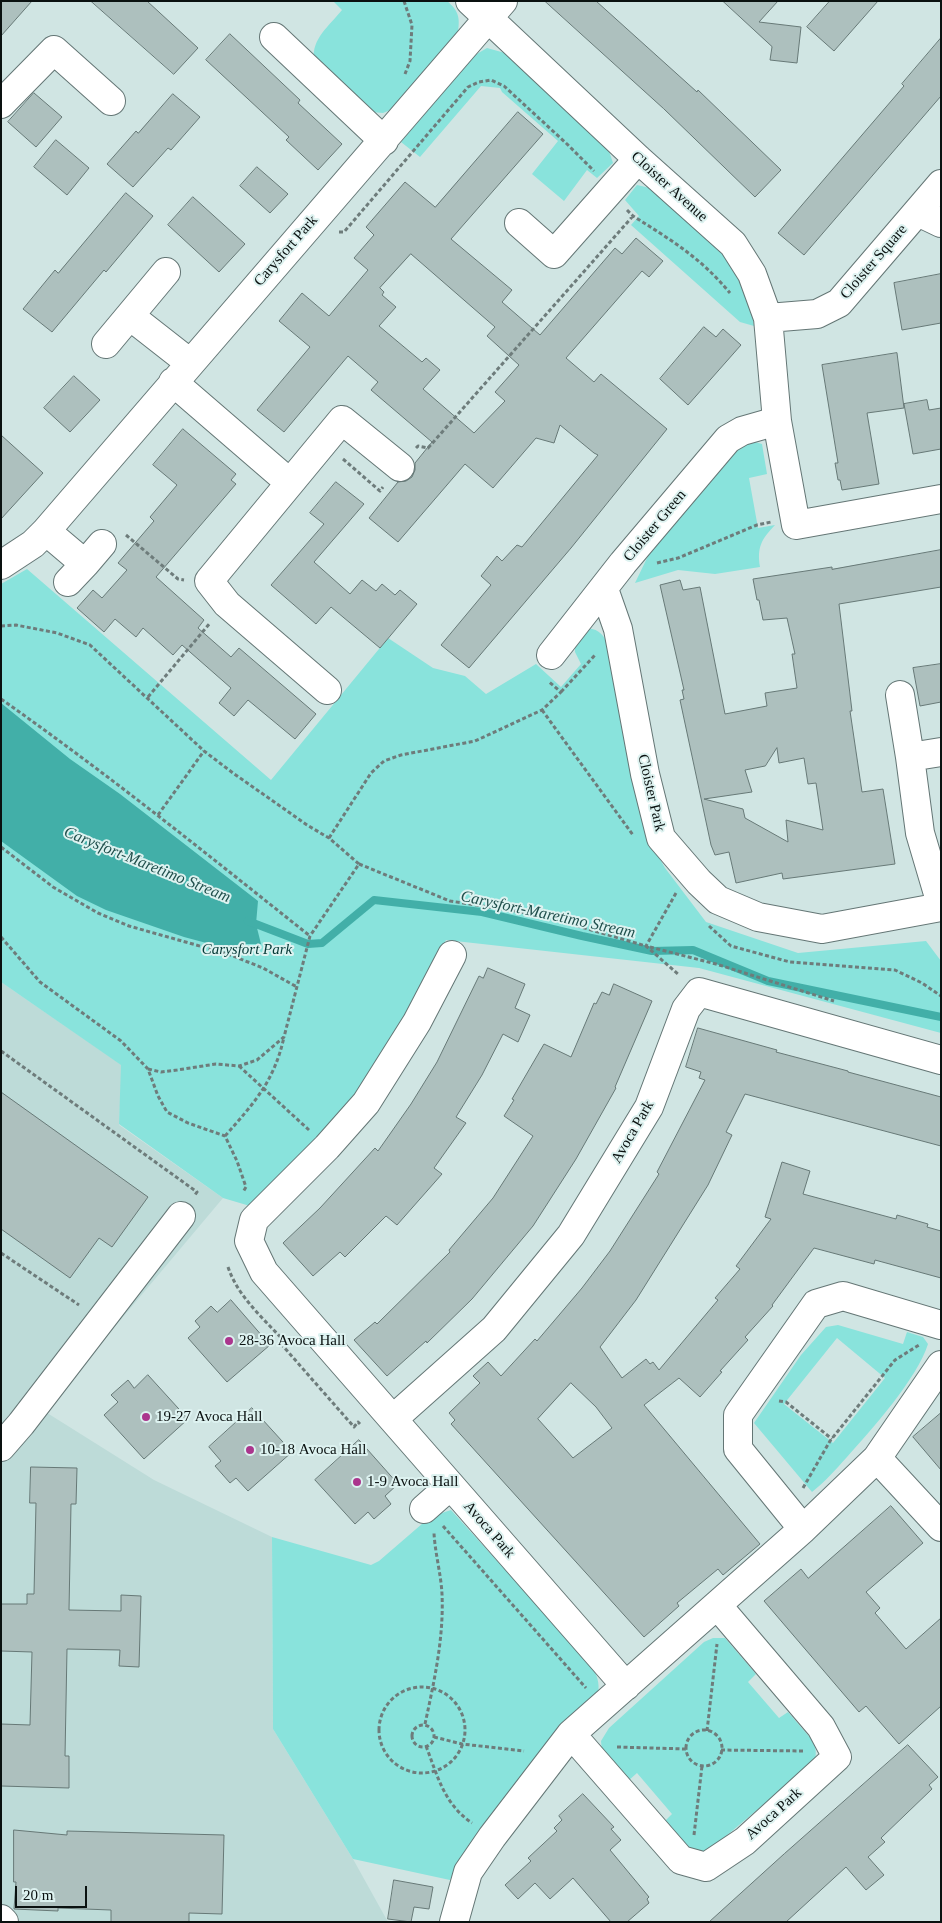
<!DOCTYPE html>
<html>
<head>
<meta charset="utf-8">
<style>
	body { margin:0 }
	#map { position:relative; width:942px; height:1923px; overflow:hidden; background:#d0e5e3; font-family:Georgia,serif }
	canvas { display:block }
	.frame { position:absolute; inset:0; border:2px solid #0a1110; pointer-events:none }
	.scale { position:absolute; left:15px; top:1886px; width:72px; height:22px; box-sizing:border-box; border:2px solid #0a1110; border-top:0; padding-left:6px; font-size:15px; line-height:18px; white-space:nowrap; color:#0a1110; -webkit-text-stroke:4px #ddf2f0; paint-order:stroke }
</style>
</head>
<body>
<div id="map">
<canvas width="942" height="1923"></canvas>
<div class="frame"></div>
<div class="scale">20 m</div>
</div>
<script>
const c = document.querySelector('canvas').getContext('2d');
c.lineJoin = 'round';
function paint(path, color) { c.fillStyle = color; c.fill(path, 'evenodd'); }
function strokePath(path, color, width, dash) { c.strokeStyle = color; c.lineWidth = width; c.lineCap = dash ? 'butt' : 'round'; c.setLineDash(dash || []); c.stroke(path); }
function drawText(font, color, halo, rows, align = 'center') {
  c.font = font + ' Georgia,serif'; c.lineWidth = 4; c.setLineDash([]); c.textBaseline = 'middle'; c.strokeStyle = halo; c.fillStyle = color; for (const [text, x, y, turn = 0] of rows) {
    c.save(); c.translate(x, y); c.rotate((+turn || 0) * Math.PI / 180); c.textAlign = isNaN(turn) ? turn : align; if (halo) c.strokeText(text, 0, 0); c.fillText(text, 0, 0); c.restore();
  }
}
paint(new Path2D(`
	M1,982L122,1065L119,1125L223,1198L44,1411L154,1480L272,1537L273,1729L353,1859L388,1922H1Z`), '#bddbd8');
paint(new Path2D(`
	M333,1H447C459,11 460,18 458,32L395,108L383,113L371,112L314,60C311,39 330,25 342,10Z
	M487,48L505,53L609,151L613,163L597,178L587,170L564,201L532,174L558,141L502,92L500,88L481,86L420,157L401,142L475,55Z
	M637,185L650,188L722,253L739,271L751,302L754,326L740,322L631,225L639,216L625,200Z
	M752,441L762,444L767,474L749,478L758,528L775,525C761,540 757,547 760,567L715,574L678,570L635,583L648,556L722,465L743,443Z
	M27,569L271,780L388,638L433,668L465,676L486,694L536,664L561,687L581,664L575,652V641L588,628C600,630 604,635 608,646L647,836L665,868L706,922L798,953L926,941L941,961V1033L699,968L446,940L391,1045L342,1116L250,1206L223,1198L119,1124L121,1065L1,982V584Z
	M838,1325L903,1344L907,1332L923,1337L928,1344C917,1379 872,1429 847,1457C836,1469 825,1482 812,1492L754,1423L801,1355L826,1327ZM837,1338L885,1378L833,1443L784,1404Z
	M451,1510L591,1665C597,1675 600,1682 598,1695L456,1867L450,1880L353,1859L273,1729L272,1537L371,1565L379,1561L430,1517Z
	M713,1638H725L756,1674L748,1682L779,1718L788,1712L813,1741C816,1748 817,1755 814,1762L707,1852C686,1855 677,1837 664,1822L672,1814L637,1773L628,1781L602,1751L601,1741L609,1728L704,1642Z`), '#89e3dc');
paint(new Path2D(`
	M1,703L70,759L120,794L258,901L256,924L261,944H241L225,948L184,937L106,910L77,896L1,841Z`), '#42afa8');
strokePath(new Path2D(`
	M248,921L308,944L322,943L374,900L482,912L582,936L652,951L693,950L768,981L941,1017`), '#42afa8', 8);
const building = new Path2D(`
	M1,1H32L1,36Z
	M91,1H147L198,48L174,74Z
	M545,1H596L697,92L698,90L781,170L755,197L664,109Z
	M723,1H778L759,22L801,27L797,63L770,60L772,47Z
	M830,1H878L834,51L807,27Z
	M230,34L300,100L298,103L342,144L318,170L286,140L289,137L206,60Z
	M941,38V96L804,255L778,233L904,86L902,84Z
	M34,93L62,117L36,147L8,122Z
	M173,94L200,117L171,150L168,148L133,187L107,164L136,131L138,133Z
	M518,112L543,134L451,239L512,290L502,302L540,335L615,248L622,254L636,238L663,261L649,277L642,271L566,358L594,382L601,374L667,429L571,548L469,668L441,645L491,585L481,576L497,556L502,561L517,545L522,547L598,455L594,453L560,425L554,443L536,438L493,488L465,464L398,542L369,518L398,482L406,481L412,477L415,470V463L432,442L371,390L378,382L348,356L284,432L257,410L310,347L279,321L302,293L329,316L368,270L354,258L374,235L366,227L405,182L435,207ZM411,254L495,327L487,336L519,365L495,392L505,401L474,433L423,389L440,370L426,358L422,362L379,326L396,307L382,295L384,292L380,288Z
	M56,140L89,168L67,195L34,167Z
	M257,167L288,194L270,213L240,186Z
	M126,193L153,216L106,272L104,270L52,332L23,309L55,270L58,273Z
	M193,197L245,244L219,272L168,225Z
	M941,274V323L902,330L894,283Z
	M704,327L716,337L723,329L741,345L688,405L660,379Z
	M897,353L904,408L867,413L879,484L842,490L840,480H838L835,463H838L822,365Z
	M74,376L100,400L70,432L44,408Z
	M927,400L929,410L941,408V449L913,454L904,404Z
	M183,429L236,474L231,480L236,484L156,577L204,620L198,628L231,657L239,648L316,714L295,739L248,700L234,716L219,703L231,688L182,645L173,655L143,628L136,637L115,619L104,632L77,608L93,590L102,598L127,570L118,563L154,521L150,517L177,485L153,465Z
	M1,435L43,473L1,519Z
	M336,482L364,504L314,562L350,594L362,580L376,591L382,584L395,595L400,590L417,604L380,648L331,607L316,624L271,585L324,524L310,513Z
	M941,550V587L839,604L852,711H850L862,792L883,789L895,864L783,879L782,873L736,883L729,852L715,855L711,845L680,700L684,699L682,690H684L660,585L680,580L683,590L700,587L725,714L767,706L765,693L797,688L792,654H795L787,618L763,620L759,600H757L753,579L832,567V569ZM777,748L779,763L804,758L808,784L816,783L823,830L786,820L788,842L745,818L743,809L704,799L752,792L745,770L765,766Z
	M941,664V702L920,706L913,668Z
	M488,968L525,984L515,1008L530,1015L518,1042L503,1034L482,1075L456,1117L466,1123L434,1168L442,1174L397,1225L386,1216L345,1257L340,1252L313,1276L283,1243L320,1208L375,1148L378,1151L411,1104L437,1062L479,976L483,978Z
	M614,984L652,1001L615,1087L616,1088L576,1159L533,1226L472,1299L427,1343L426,1341L387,1376L354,1340L375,1322L377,1324L450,1252L449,1250L493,1198L533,1136L504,1116L514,1100L512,1099L544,1044L571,1057L594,1003L596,1004L602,992L609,995Z
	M698,1028L777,1050L776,1052L848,1071V1072L941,1097V1146L745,1094L726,1132L732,1135L708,1185L636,1300L600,1347L622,1378L646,1359L650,1364L653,1362L659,1370L718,1300L715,1298L740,1269L736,1266L771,1219L765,1217L782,1162L810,1171L803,1194L896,1219L897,1215L928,1224L927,1227L941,1231V1278L875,1260L874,1264L814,1248L772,1305L773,1306L745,1337L748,1340L720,1371L722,1372L700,1397L679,1378L644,1405L760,1544L723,1575L718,1569L677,1603L679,1606L644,1637L451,1424L455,1420L449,1413L480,1383L473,1376L488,1362L501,1376L535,1339L537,1341L582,1288L610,1251L659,1174L657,1172L705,1080L699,1078L701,1072L686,1067ZM571,1383L596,1407L612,1428L573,1458L538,1419Z
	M1,1092L148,1197L112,1247L99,1238L70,1278L1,1229Z
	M231,1300L270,1345L227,1382L188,1338L200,1327L195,1321L211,1306L217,1312Z
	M148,1375L188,1419L144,1459L104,1415L118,1402L111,1395L128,1380L134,1388Z
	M252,1408L292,1452L248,1491L236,1478L230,1483L215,1466L221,1461L209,1447Z
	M941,1413V1470L913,1437Z
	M359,1440L398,1484L385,1496L391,1504L374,1519L368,1512L355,1524L315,1480Z
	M31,1467L77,1468L76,1504H71L69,1610L121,1611V1595L141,1596L139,1667L119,1666L120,1650L67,1649L65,1756H69V1788L1,1786V1724L30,1725L32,1652L1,1651V1604H27V1594H34L36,1503H30Z
	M891,1506L923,1543L866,1592L880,1608L875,1613L906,1649L941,1618V1706L899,1744L866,1706L859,1712L764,1601L801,1569L808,1578Z
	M908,1745L938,1777L929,1785L932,1789L881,1838L885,1842L868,1857L884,1875L866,1890L846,1867L786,1922H709L784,1854Z
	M583,1794L614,1827L611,1829L621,1840L610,1850L649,1897L647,1899L649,1903L627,1922H611L573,1878L550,1899L535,1883L518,1899L505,1885L531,1861L528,1858L557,1831L554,1828L562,1820L559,1816Z
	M14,1830L67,1835V1831L224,1835L222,1914L189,1913V1922H111V1910L58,1908V1911L14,1909L16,1882H14Z
	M394,1880L433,1887L429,1909L414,1907L411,1922L388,1919Z`);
paint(building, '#adc0be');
strokePath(building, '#677977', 1);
const minor = new Path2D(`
	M470,1L638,159L733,244L752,274L768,318L777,421L796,525L941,499
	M274,37L384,141
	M1,104L54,50L111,101
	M918,212L941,223
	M519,223L554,254L638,159
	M130,316L190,363
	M768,318L817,314L839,303L941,184
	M106,344L166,272
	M173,382L290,483
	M46,531L85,564L68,582
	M85,564L102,544
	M1,565L33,544L46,531L503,1
	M604,589L618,629L645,774L661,838L699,882L718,900L758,917L822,929L941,907
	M551,655L623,563L728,439L742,431L777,421
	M327,690L227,604L209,581L342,420L400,467
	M900,695L910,757L920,833L941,904
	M910,757L941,752
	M452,955L417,1022L366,1103L327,1147L254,1220L249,1241L264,1272L626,1686
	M393,1419L494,1329L571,1235L649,1107L686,1009L699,992L941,1060
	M1,1447L21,1424L181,1216
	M877,1458L941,1527
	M424,1509L450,1486
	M803,1529L738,1449V1415L816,1304L843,1296L941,1325
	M571,1734L681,1860L706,1867L745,1841L837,1757L821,1727L717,1605
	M1,1919L4,1922
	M454,1922L468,1872L492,1837L571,1734L803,1529L877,1458L941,1365`);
strokePath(minor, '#647675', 30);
strokePath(new Path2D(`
	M404,1L412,25L410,61L405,74
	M627,210L633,216C671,240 700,257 730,293
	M339,232H344L468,87L479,82L491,80L504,86L567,144L594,171
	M416,448L418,446L428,448L633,216
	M343,459L380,491L383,487
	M126,535L178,579L184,580
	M657,563L678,558L757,525L771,522
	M1,626L16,625L57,633L90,645L204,751L233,773L307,825L329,838L359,864L310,936L284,1037L257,1060L239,1066L216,1064L177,1070L161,1072L148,1069
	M561,692L596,654
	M148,697L210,623
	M1,699C108,774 208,855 310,936
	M542,710L633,835
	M158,815L204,751
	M329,838L371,773L384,761L401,755L475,741L542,710L561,692L548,681
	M1,847L53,887L98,913L129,926L228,954L263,968L297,987
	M359,864L450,901L540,915L646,946L679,975
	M676,893L646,946L716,964L834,1001
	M709,926L731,946L790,962L895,970L922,983L941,996
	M1,937L40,982L121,1041L148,1069L158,1096L167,1112L188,1123L225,1136L237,1161L246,1187L243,1192
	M1,1051L197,1192L195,1195
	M239,1066L309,1130
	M225,1136C254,1103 274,1082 284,1037
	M1,1253L79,1305
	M228,1267C238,1297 264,1319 285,1342L282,1345L354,1427L358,1422L360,1424
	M779,1401L786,1402L832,1439
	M803,1488L830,1441L895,1360L919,1345
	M443,1526L586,1688
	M379 1730a43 43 0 1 1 86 0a43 43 0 1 1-86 0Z
	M425,1724C434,1682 444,1638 442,1594C441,1574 435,1553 434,1533
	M412 1736a11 11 0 1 1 22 0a11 11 0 1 1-22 0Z
	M686 1748a18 18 0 1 1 36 0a18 18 0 1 1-36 0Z
	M707,1731L717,1644
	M434,1737L462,1744L524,1751
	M426,1746C438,1777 444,1804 472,1823
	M617,1747L686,1749
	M721,1750L803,1751
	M694,1835L702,1766`), '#6e7c7b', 3, [4, 2.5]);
strokePath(minor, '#fff', 28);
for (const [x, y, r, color] of [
	[229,1341,5,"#ab358d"],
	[146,1417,5,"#ab358d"],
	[250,1450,5,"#ab358d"],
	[357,1482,5,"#ab358d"]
]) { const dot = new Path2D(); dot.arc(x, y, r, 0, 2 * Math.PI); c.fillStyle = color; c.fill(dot); strokePath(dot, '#ddf2f0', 2); }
drawText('15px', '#0a1110', '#ddf2f0', [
	["Cloister Avenue",669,187,42],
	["Carysfort Park",286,251,-49],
	["Cloister Square",874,262,-49],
	["Cloister Green",655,526,-50],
	["Cloister Park",651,793,77],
	["Avoca Park",633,1132,-60],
	["Avoca Park",489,1530,49],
	["Avoca Park",774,1814,-42]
]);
drawText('italic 15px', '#033835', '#ddf2f0', [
	["Carysfort Park",247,950]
]);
drawText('15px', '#0a1110', '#ddf2f0', [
	["28-36 Avoca Hall",239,1341],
	["19-27 Avoca Hall",156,1417],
	["10-18 Avoca Hall",260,1450],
	["1-9 Avoca Hall",367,1482]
], 'left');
drawText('italic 16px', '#204f4c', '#ddf2f0', [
	["Carysfort-Maretimo Stream",147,865,22],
	["Carysfort-Maretimo Stream",548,915,12]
]);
</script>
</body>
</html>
